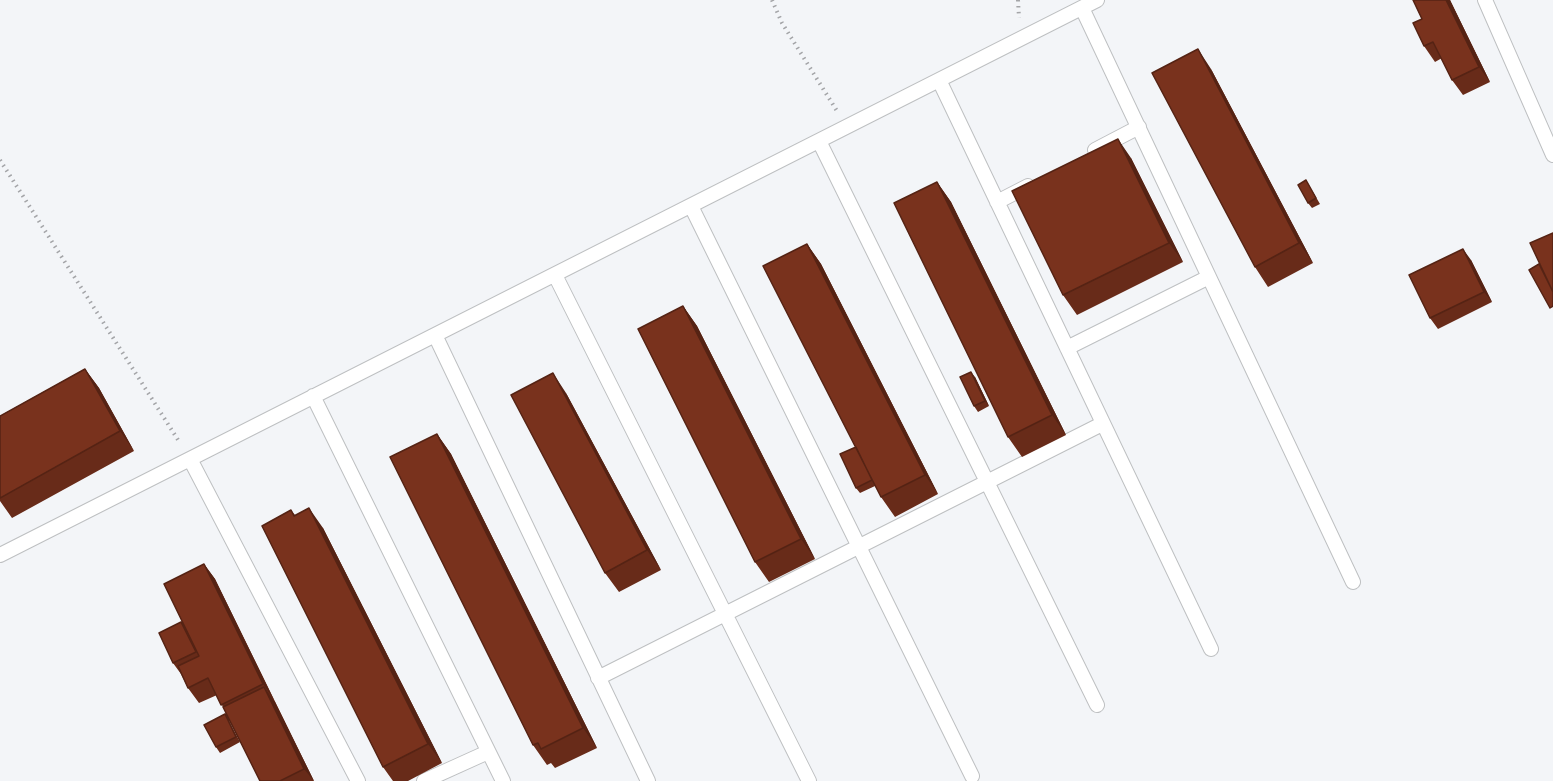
<!DOCTYPE html>
<html>
<head>
<meta charset="utf-8">
<style>
	body { margin:0 }
	canvas { display:block; background:#f3f5f8 }
</style>
</head>
<body>
<canvas width="1553" height="781"></canvas>
<script>
const c = document.querySelector('canvas').getContext('2d');
c.lineJoin = 'round';
function strokePath(path, color, width, dash) { c.strokeStyle = color; c.lineWidth = width; c.lineCap = dash ? 'butt' : 'round'; c.setLineDash(dash || []); c.stroke(path); }
function paint(path, color) { c.fillStyle = color; c.fill(path, 'evenodd'); }
const lane = new Path2D(`
	M1485,0L1553,155
	M1082,8L1353,582
	M939,80L1211,649
	M819,141L1097,705
	M1095,150L1139,127
	M997,202L1028,186
	M691,206L972,776
	M555,275L809,781
	M435,335L648,781
	M1067,348L1209,277
	M313,396L503,781
	M190,459L358,781
	M0,555L1097,0
	M598,678L1102,424
	M424,781L488,752`);
strokePath(lane, '#bec0c2', 16);
strokePath(new Path2D(`
	M772,0L782,23L837,111
	M1018,0L1019,18
	M0,160L180,443`), '#a4a5a8', 4, [1.5, 4.5]);
strokePath(lane, '#fff', 14);
paint(new Path2D(`
	M1413,0H1450L1490,82L1463,95L1452,80L1442,58L1435,62L1424,46L1422,19Z
	M1211,69L1313,263L1268,287L1255,267Z
	M1131,158L1183,262L1077,315L1063,295Z
	M1306,180L1320,204L1312,208L1308,203Z
	M937,182L951,202L1066,435L1022,457L1008,437Z
	M807,244L821,264L938,494L895,517L881,497L875,486L860,493L856,488V447Z
	M1471,260L1492,302L1438,329L1430,318Z
	M683,306L697,326L815,559L769,582L755,562Z
	M85,369L99,388L134,451L12,518L0,501V416Z
	M975,377L989,406L978,412L974,406Z
	M566,393L661,570L619,592L605,573Z
	M437,434L451,454L597,748L555,768L551,763L547,765L533,745Z
	M291,510L295,515L323,528L442,763L408,781H393L383,767Z
	M204,564L215,579L314,781H260L217,695L199,703L188,688L181,674L173,663Z
	M225,714L240,742L220,753L216,747Z`), '#682b19');
paint(new Path2D(`
	M1446,0H1450L1490,82L1479,67Z
	M1198,49L1211,69L1313,263L1299,243Z
	M1118,139L1131,158L1183,262L1169,243Z
	M937,182L951,202L1066,435L1052,415Z
	M807,244L821,264L938,494L925,475Z
	M1463,249L1471,260L1492,302L1484,292Z
	M683,306L697,326L815,559L801,539Z
	M85,369L99,388L134,451L120,431Z
	M971,372L975,377L989,406L985,401Z
	M553,373L566,393L661,570L647,550Z
	M437,434L451,454L597,748L583,728Z
	M309,508L323,528L442,763L428,744Z
	M204,564L215,579L274,700L263,684Z
	M264,687L275,702L314,781L304,769Z`), '#552314');
const building = new Path2D(`
	M1413,0H1446L1479,67L1452,80L1433,42L1424,46L1413,23L1422,19Z
	M1198,49L1299,243L1255,267L1152,73Z
	M1118,139L1169,243L1063,295L1012,191Z
	M1306,180L1316,198L1308,203L1298,185Z
	M937,182L1052,415L1008,437L894,203Z
	M1553,233V292L1530,243Z
	M807,244L925,475L881,497L763,266Z
	M1463,249L1484,292L1430,318L1409,275Z
	M1539,264L1553,292V306L1550,308L1529,270Z
	M683,306L801,539L755,562L638,329Z
	M85,369L120,431L0,498V416Z
	M971,372L985,401L974,406L960,377Z
	M553,373L647,550L605,573L511,395Z
	M437,434L583,728L541,749L538,743L533,745L390,457Z
	M856,447L872,480L856,488L840,454Z
	M309,508L428,744L383,767L262,526L291,510L294,516Z
	M204,564L263,684L221,705L208,678L188,688L178,666L199,656L164,584Z
	M181,622L196,652L173,663L159,633Z
	M264,687L304,769L280,781H260L223,707Z
	M225,714L236,737L216,747L204,725Z`);
paint(building, '#79321d');
strokePath(building, '#552314', 1.5);
</script>
</body>
</html>
